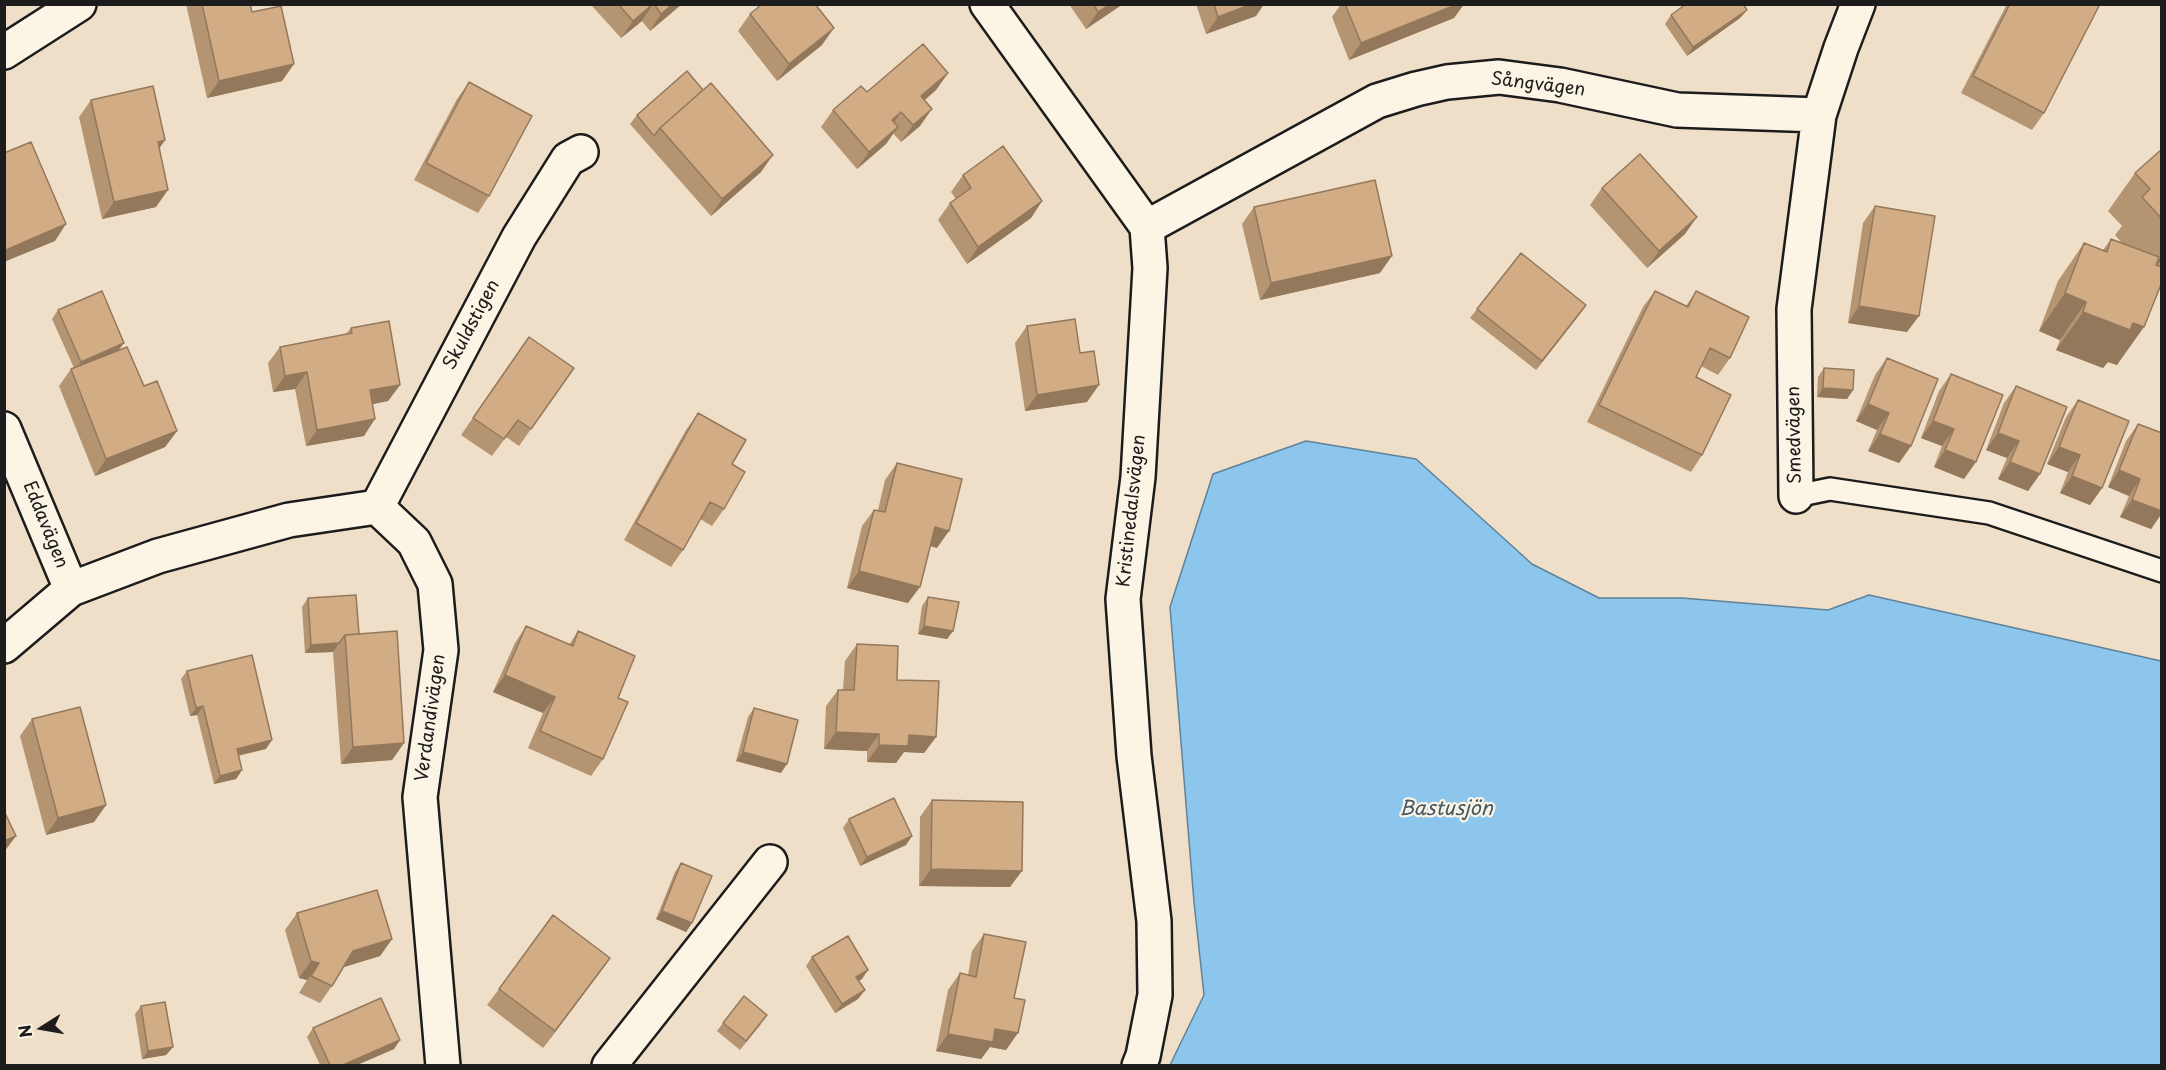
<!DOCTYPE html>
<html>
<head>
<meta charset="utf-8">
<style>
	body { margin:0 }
	#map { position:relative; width:2166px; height:1070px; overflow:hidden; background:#efdfc8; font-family:"Playpen Sans",sans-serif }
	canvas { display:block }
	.frame { position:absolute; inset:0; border:6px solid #1c1c1c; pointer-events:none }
	.north { position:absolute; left:12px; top:998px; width:60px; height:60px; -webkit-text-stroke:4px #fcf5e5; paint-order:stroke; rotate:259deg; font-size:16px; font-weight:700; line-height:24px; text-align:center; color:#1c1c1c }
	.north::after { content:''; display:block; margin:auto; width:21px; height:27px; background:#1c1c1c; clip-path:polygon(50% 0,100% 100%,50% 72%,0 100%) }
</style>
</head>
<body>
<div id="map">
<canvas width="2166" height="1070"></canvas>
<div class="frame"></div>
<div class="north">N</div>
</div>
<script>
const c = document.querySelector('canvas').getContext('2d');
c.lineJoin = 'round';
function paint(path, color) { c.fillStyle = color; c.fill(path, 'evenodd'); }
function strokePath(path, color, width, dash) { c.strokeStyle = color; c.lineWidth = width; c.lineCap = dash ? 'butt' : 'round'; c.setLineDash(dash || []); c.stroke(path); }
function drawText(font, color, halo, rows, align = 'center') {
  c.font = font + ' "Playpen Sans",sans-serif'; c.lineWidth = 4.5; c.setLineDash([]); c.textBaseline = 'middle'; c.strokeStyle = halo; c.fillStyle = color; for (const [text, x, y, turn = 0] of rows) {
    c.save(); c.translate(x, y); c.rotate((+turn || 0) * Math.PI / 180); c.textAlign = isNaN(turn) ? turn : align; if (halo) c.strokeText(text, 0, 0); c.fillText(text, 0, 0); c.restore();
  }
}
const water = new Path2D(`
	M1306,441L1416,459L1532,564L1599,598H1682L1828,610L1869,595L2161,661V1065H1170L1204,995L1194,902L1170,607L1213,474Z`);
paint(water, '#8cc6ec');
strokePath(water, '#5f8299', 1.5);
const lane = new Path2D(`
	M1796,496L1830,489L1989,513L2162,571`);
const street = new Path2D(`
	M987,4L1147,227L1150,268L1138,477L1123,599L1134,756L1154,921L1155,995L1143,1056L1139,1066
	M4,52L79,4
	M1147,227L1377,101L1416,89L1447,82L1499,77L1560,85L1677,110L1819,115
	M4,429L71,589
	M1796,496L1794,309L1819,115L1841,48L1858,4
	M377,507L519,237L568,159L581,152
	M4,646L71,589L158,556L289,520L377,507L414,542L435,584L441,650L420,797L443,1066
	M609,1066L770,862`);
strokePath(lane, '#1c1c1c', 26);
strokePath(street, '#1c1c1c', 38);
strokePath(lane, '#fcf5e5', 21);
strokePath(street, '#fcf5e5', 33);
paint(new Path2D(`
	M186,4H250L252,12L282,81L207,98Z
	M594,4H682L650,31L642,21L621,38L592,6Z
	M1069,4H1123L1086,29Z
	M1196,4H1264L1256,16L1206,34Z
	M1341,4H1464L1454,18L1349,60L1332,17Z
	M2007,4H2100L2044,113L2032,130L1961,93Z
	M1747,10L1740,18L1687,56L1665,24L1671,15Z
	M750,14L822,45L777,81L738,31Z
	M948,73L936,90L925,100L920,126L901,142L893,133L886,144L857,169L821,127L833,110L867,92Z
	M469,82L489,196L478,213L414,180L457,99Z
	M703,90L761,172L711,216L630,124L637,115Z
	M91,100L165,140L159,149L156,207L102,219L79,117Z
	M2162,149V282L2117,365L2108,362L2103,368L2056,350L2060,340L2039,331L2058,281L2084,243L2103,250L2111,239L2122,243L2115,235L2122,226L2108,211L2135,173Z
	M963,175L1042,201L1031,218L967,264L938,220L950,203L956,199L951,192Z
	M1602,188L1685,234L1647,268L1590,205Z
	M1875,206L1907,332L1848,323L1863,223Z
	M1254,207L1380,273L1260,300L1242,224Z
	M1655,291L1686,306L1696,291L1730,358L1718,375L1701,366L1696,377L1702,455L1691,472L1587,422L1643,307Z
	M1586,305L1536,370L1470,318L1477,309Z
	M58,310L118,350L177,431L165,447L95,476L59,386L71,369L74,368L52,319Z
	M1027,326L1087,402L1025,411L1015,343Z
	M351,328L400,385L388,401L373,404L364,436L306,446L295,389L273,392L268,363L280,347L346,334Z
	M529,337L574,368L519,446L506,437L492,456L461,435Z
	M1887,358L1911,446L1899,463L1868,451L1877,430L1856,421L1875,375Z
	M1824,368L1853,390L1847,399L1817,397L1818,377Z
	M1951,374L1964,479L1934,467L1942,446L1921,438L1939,391Z
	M2016,386L2040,474L2028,491L1998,479L2007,458L1986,450L2004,403Z
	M2078,400L2102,488L2090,505L2060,493L2068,472L2047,464L2066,417Z
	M698,413L732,464L724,509L712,526L700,519L683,550L671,567L624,540L686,430Z
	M2138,424L2162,433V513L2151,529L2120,517L2129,496L2108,487L2126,441Z
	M897,463L937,548L930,546L908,603L847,588L862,526L874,510H878L885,480Z
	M928,597L953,631L947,639L918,634L922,606Z
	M308,598L359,634L404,743L392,760L341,764L333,652L305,653L302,607Z
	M526,626L569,645L578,631L618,698L603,759L591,776L528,748L543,713L493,692L515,643Z
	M857,644L897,680L936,737L924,753L904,752L896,763L867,762V751L824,749L826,706L838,690H843L845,661Z
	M187,671L266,749L238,756L242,770L236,779L214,784L197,715L190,716L181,679Z
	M754,708L781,773L736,761L748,717Z
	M32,719L106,805L94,822L46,835L20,736Z
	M932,800L1010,887L919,886L920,817Z
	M849,819L912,836L906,845L860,866L843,828Z
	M681,863L692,923L686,932L656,919L675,872Z
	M297,913L392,939L380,956L343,967L332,986L320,1003L299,993L307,980L299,978L285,930Z
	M984,934L1014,998L1006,1050L990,1047L981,1059L936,1051L948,990L960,973L968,975L972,951Z
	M812,957L862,979L859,981L865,990L858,999L835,1013L806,966Z
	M598,975L543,1048L487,1005L499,989Z
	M141,1006L173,1047L166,1055L142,1059L135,1014Z
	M723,1023L761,1024L740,1050L717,1031Z
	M313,1028L400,1040L394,1049L357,1065H320L307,1037Z`), '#b59472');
paint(new Path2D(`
	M653,4L642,21L621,38L633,21Z
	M673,4H682L650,31L661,14Z
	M1110,4H1123L1086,29L1098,12Z
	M1252,4H1264L1256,16L1206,34L1218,17Z
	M1458,4H1464L1454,18L1349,60L1361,43Z
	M1747,10L1740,18L1687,56L1693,47Z
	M834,28L822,45L777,81L789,64Z
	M294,64L282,81L207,98L219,81Z
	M948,73L936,90L909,113L921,96Z
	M932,109L920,126L901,142L913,125Z
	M901,112L890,129L892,120Z
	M898,127L886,144L857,169L869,152Z
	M165,140L153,157L158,142Z
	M773,155L761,172L711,216L722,199Z
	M168,190L156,207L102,219L114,202Z
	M1042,201L1031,218L967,264L978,247Z
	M1697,217L1685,234L1647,268L1659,251Z
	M66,224L55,241L4,262V252L6,250Z
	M2162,255V259L2155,268L2149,273Z
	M1392,256L1380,273L1260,300L1271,283Z
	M2065,293L2086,302L2060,340L2039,331Z
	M1586,305L1580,314L1536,370L1542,361Z
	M1859,306L1919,316L1907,332L1848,323Z
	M2083,312L2133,323L2144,327L2117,365L2108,362L2103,368L2056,350Z
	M124,343L118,351L75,370L81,362Z
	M307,372L295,389L273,392L285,376Z
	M400,385L388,401L358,407L370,390Z
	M1099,385L1087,402L1025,411L1037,395Z
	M1823,388L1853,390L1847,399L1817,397Z
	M1868,404L1889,413L1877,430L1856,421Z
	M375,419L364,436L306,446L317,430Z
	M1933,421L1954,429L1942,446L1921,438Z
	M177,431L165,447L95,476L106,459Z
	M1998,433L2019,441L2007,458L1986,450Z
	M1880,434L1911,446L1899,463L1868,451Z
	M2059,447L2080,455L2068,472L2047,464Z
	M1945,450L1976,462L1964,479L1934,467Z
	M2010,462L2040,474L2028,491L1998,479Z
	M2119,470L2140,479L2129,496L2108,487Z
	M2072,476L2102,488L2090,505L2060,493Z
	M2132,500L2162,511V513L2151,529L2120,517Z
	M935,527L949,531L937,548L923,544Z
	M859,571L920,587L908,603L847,588Z
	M924,626L953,631L947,639L918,634Z
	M339,643L333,652L305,653L311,645Z
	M505,675L555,697L543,713L493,692Z
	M203,706L197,715L190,716L196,708Z
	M836,732L879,734L867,751L824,749Z
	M909,735L936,737L924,753L904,752L896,763L867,762L879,745Z
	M272,740L266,749L231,757L237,749Z
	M404,743L392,760L341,764L353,747Z
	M743,752L787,764L781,773L736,761Z
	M242,770L236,779L214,784L220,776Z
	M106,805L94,822L46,835L58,818Z
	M16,836L4,852V841Z
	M912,836L906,845L860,866L867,857Z
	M931,869L1022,871L1010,887L919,886Z
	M662,911L692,923L686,932L656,919Z
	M392,939L380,956L341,968L353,951Z
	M610,958L598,975L543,1048L555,1031Z
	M311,961L319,963L307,980L299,978Z
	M868,970L862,979L850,986L856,977Z
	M865,990L858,999L835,1013L842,1004Z
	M995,1029L1018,1033L1006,1050L990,1047L981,1059L936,1051L948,1034Z
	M400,1040L394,1049L357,1065H343Z
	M173,1047L166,1055L142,1059L148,1051Z`), '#93785c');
const building = new Path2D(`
	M202,4H250L252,12L281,6L294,64L219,81Z
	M618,4H653L633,21Z
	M654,4H673L661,14Z
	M762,4H815L834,28L789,64L750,14Z
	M1093,4H1110L1098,12Z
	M1214,4H1252L1218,17Z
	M1345,4H1458L1361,43Z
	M1686,4H1743L1747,10L1693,47L1671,15Z
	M2010,4H2100L2044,113L1973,76Z
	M923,44L948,73L921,96L932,109L913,125L901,112L892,120L898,127L869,152L833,110L861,86L867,92Z
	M687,71L703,90L660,128L654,136L637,115Z
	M469,82L532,116L489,196L426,163Z
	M711,83L773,155L722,199L660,128Z
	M153,86L165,140L158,142L168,190L114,202L91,100Z
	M31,142L66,224L6,250L4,247V153Z
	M1003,146L1042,201L978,247L950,203L971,188L963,175Z
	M2162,149V219L2142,197L2150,189L2135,173Z
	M1640,154L1697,217L1659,251L1602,188Z
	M1375,180L1392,256L1271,283L1254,207Z
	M1875,206L1935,216L1919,316L1859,306Z
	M2111,239L2159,257L2156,265L2162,267V282L2144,327L2133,323L2130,330L2083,312L2086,302L2065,293L2084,243L2107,252Z
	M1521,253L1586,305L1542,361L1477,309Z
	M102,291L124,343L81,362L58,310Z
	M1655,291L1688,307L1696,291L1749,317L1730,358L1710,348L1696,377L1731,395L1702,455L1599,405Z
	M1075,319L1080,353L1094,351L1099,385L1037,395L1027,326Z
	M389,321L400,385L370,390L375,419L317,430L307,372L285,376L280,347L352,333L351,328Z
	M529,337L574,368L531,429L518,420L504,439L473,418Z
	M127,347L144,386L157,381L177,431L106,459L71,369Z
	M1887,358L1938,379L1911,446L1880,434L1889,413L1868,404Z
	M1824,368L1854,370L1853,390L1823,388Z
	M1951,374L2003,395L1976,462L1945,450L1954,429L1933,421Z
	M2016,386L2067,407L2040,474L2010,462L2019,441L1998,433Z
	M2078,400L2129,421L2102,488L2072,476L2080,455L2059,447Z
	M698,413L746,440L732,464L745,472L724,509L710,502L683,550L636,523Z
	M2138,424L2162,433V511L2132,500L2140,479L2119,470Z
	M897,463L962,479L949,531L935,527L920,587L859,571L874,510L885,512Z
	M356,595L359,634L345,635L339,643L311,645L308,598Z
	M928,597L959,602L953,631L924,626Z
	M526,626L573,646L578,631L635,656L618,698L628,702L603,759L540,731L555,697L505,675Z
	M397,631L404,743L353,747L345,635Z
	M857,644L898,646L897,680L939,681L936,737L909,735L908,746L879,745V734L836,732L838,690H854Z
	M252,655L272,740L237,749L242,770L220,776L203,706L196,708L187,671Z
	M80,707L106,805L58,818L32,719Z
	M754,708L798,720L787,764L743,752Z
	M894,798L912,836L867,857L849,819Z
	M932,800L1023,802L1022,871L931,869Z
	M4,811L16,836L4,841Z
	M681,863L712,876L692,923L662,911Z
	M377,890L392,939L353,951L332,986L311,976L319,963L311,961L297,913Z
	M553,915L610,958L555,1031L499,989Z
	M984,934L1026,942L1014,998L1025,1000L1018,1033L995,1029L993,1042L948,1034L960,973L976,977Z
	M848,936L868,970L856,977L865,990L842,1004L812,957Z
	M744,996L767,1015L746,1041L723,1023Z
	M381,998L400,1040L343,1065H330L313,1028Z
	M165,1002L173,1047L148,1051L141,1006Z`);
paint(building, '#d2ac84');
strokePath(building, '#93785c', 1.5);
drawText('18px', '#1c1c1c', '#fcf5e5', [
	["Sångvägen",1538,85,7],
	["Skuldstigen",472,325,-62],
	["Smedvägen",1795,435,-91],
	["Kristinedalsvägen",1132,511,-84],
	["Eddavägen",45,525,68],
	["Verdandivägen",431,718,-82]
]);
drawText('italic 20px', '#435865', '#fcf5e5', [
	["Bastusjön",1446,809]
]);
</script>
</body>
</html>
